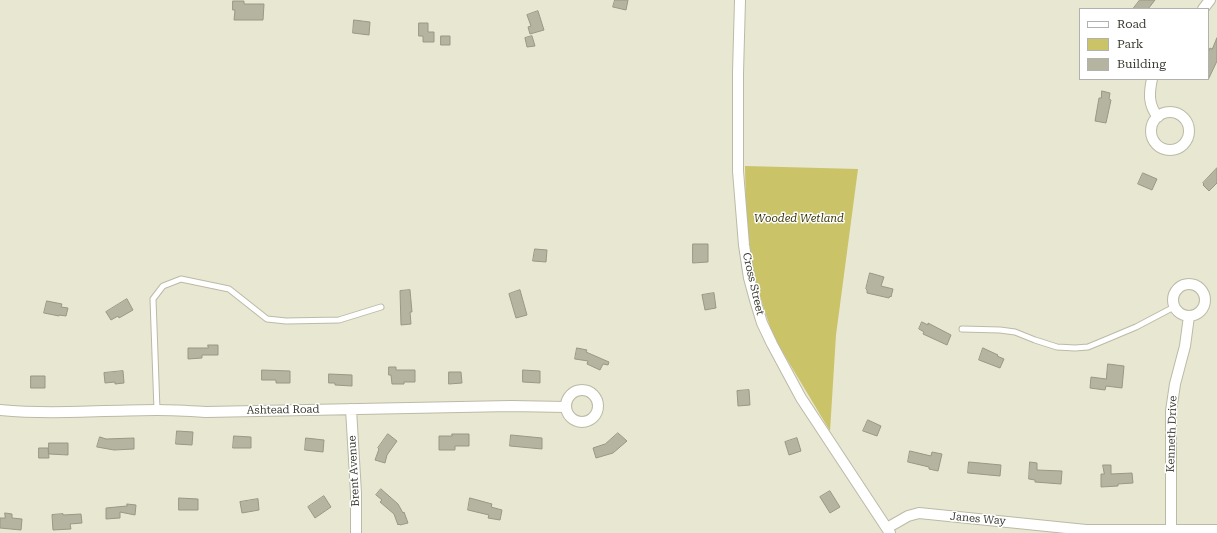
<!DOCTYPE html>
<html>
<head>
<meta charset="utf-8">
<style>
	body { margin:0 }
	#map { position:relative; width:1217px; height:533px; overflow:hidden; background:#e8e7d2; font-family:"Roboto Serif",serif }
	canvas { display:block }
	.legend { position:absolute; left:1079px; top:8px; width:130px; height:72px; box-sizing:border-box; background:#fff; border:1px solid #b1b1ad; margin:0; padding:5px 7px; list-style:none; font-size:12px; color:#3c3c33 }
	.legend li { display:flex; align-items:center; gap:8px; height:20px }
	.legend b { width:20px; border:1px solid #b1b1ad }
</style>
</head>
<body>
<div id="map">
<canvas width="1217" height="533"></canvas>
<ul class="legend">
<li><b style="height:5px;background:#fff"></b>Road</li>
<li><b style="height:11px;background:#cbc367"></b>Park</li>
<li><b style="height:11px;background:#b5b4a0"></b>Building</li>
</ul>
</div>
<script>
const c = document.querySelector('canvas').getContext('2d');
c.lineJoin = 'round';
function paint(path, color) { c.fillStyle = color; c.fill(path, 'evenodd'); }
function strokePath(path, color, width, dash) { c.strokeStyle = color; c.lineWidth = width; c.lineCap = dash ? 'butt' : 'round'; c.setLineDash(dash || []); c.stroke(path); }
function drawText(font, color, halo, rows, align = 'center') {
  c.font = font + ' "Roboto Serif",serif'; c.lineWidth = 3; c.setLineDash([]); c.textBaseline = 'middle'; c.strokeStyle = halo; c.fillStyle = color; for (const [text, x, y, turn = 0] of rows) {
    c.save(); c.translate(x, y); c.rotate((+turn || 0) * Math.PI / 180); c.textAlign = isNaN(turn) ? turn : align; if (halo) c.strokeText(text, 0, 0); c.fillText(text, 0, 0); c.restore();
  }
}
paint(new Path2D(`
	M745,166L858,169L836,335L830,431L773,336L752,272L746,216Z`), '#cbc367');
const building = new Path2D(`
	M615,0H628L626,10L613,7Z
	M1140,0H1155L1148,9H1133Z
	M233,1H244V4H264L263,20H234L235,10H233Z
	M538,11L544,30L530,34L528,27L531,26L527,15Z
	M354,20L370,22L369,35L353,33Z
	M419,23H428V32H434V42H423V36H419Z
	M441,36H450V45H441Z
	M532,36L535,46L527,47L525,38Z
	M1217,38V61L1208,80V53L1210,48L1212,49Z
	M1102,91L1110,93L1109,99L1111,100L1106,123L1095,121L1099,98H1101Z
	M1217,168V183L1209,191L1203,185L1204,184L1203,183Z
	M1143,173L1157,179L1152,190L1138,184Z
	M693,244H708V262L693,263Z
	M535,249L547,250L546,262L533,261Z
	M870,273L884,277L881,286L893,289L891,297L890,296L889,298L867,293V290L866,289Z
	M410,290L412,312H410L411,324L401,325L400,291Z
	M520,290L527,315L516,318L509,294Z
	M714,293L716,308L705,310L702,295Z
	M127,299L133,310L119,318L118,316L111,320L106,312Z
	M47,301L62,304L61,307L68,308L66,316L59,315V316L44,313Z
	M922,322L928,325V323L951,335L947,345L923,334L924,332L919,329Z
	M208,345H218V355H202V358L188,359V348H208Z
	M577,348L587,350L586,352L609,362L608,365L603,364L600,370L587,364L588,361L575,359Z
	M983,348L998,355L997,356L1004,359L1000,368L979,360Z
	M1108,364L1124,366L1122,388L1106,386L1105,390L1090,388L1091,377L1106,379Z
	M389,367H396V370H415V382H404V384H392L391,375H389Z
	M262,370L290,371V383H276V380H262Z
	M523,370L540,371V383L523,382Z
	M123,371L124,383L115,384V382L105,383L104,373Z
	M449,372H461L462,383L449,384Z
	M329,374L352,375V386L335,385V383H329Z
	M31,376H45V388H31Z
	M749,390L750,405L738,406L737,391Z
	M868,420L881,426L877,436L863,431Z
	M177,431L193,432L192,445L176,444Z
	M618,433L627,441L613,453L596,458L593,448L605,444Z
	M388,434L397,441L387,455L385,463L375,460L379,449L378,448Z
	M452,434H469V446H455V450H439V436H452Z
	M511,435L542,438V449L510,446Z
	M234,436L251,437V448H233Z
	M100,437L106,439L134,438V449L114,450L97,447Z
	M306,438L324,440L323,452L305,450Z
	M797,438L801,451L789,455L785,442Z
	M49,443H68V455L49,454Z
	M39,448H48L49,458H39Z
	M910,451L931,456L932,452L942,454L938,471L929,469V467L908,462Z
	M969,462L1001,465L1000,476L968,473Z
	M1030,462L1037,463V470L1062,471L1061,484L1035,482V480L1029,479Z
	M1103,465H1111V474L1132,473L1133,483L1118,484V486L1101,487V474H1104Z
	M381,489L398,504L403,513L404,512L408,523L400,525L399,524L398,525L394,514L380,502L382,500L376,495Z
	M830,491L840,507L830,513L820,497Z
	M324,496L331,507L315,518L308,507Z
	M179,498L198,499V510H179Z
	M470,498L492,504L491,507L502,510L500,520L488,518L489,515L468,510Z
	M258,499L259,510L242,513L240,502Z
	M127,504L136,505L135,515L120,512V518L106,519V508L127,506Z
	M5,513L12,514V518L22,519L21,530L0,528V518H5Z
	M63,514V515L81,514L82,523L70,524L71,529L53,530L52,515Z`);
paint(building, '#b5b4a0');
strokePath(building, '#999885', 1);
const lane = new Path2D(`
	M962,329L1000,330L1015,332L1035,340L1057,347L1075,348L1088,347L1105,340L1136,327L1174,307
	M157,410L153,299L163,286L181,279L229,289L267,319L286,321L339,320L381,307`);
const street = new Path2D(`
	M740,0L738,73V171L744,245L749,278L755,300L762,323L772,344L801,398L890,533
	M1203,9L1210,0
	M1152,79C1149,93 1148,105 1158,117
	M1151 131a19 19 0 1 1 38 0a19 19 0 1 1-38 0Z
	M1173 300a16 16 0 1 1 32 0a16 16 0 1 1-32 0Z
	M566 406a16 16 0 1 1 32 0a16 16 0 1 1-32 0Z
	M351,409L356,493V533
	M0,410C53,415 104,410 157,410C173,410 190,411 206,412L511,406L566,407
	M887,528L908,516L919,513L1086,530H1217
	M1171,530V411L1175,384L1185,346L1189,316`);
strokePath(lane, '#bcbaa6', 7);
strokePath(street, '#bcbaa6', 12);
strokePath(lane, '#fff', 5);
strokePath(street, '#fff', 10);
drawText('italic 11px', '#3c380a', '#fff', [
	["Wooded Wetland",799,219]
]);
drawText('11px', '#3c3c33', '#fff', [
	["Cross Street",753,284,77],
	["Ashtead Road",283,410,-1],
	["Kenneth Drive",1172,434,-88],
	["Brent Avenue",354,471,-93],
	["Janes Way",978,519,5]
]);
</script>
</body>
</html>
